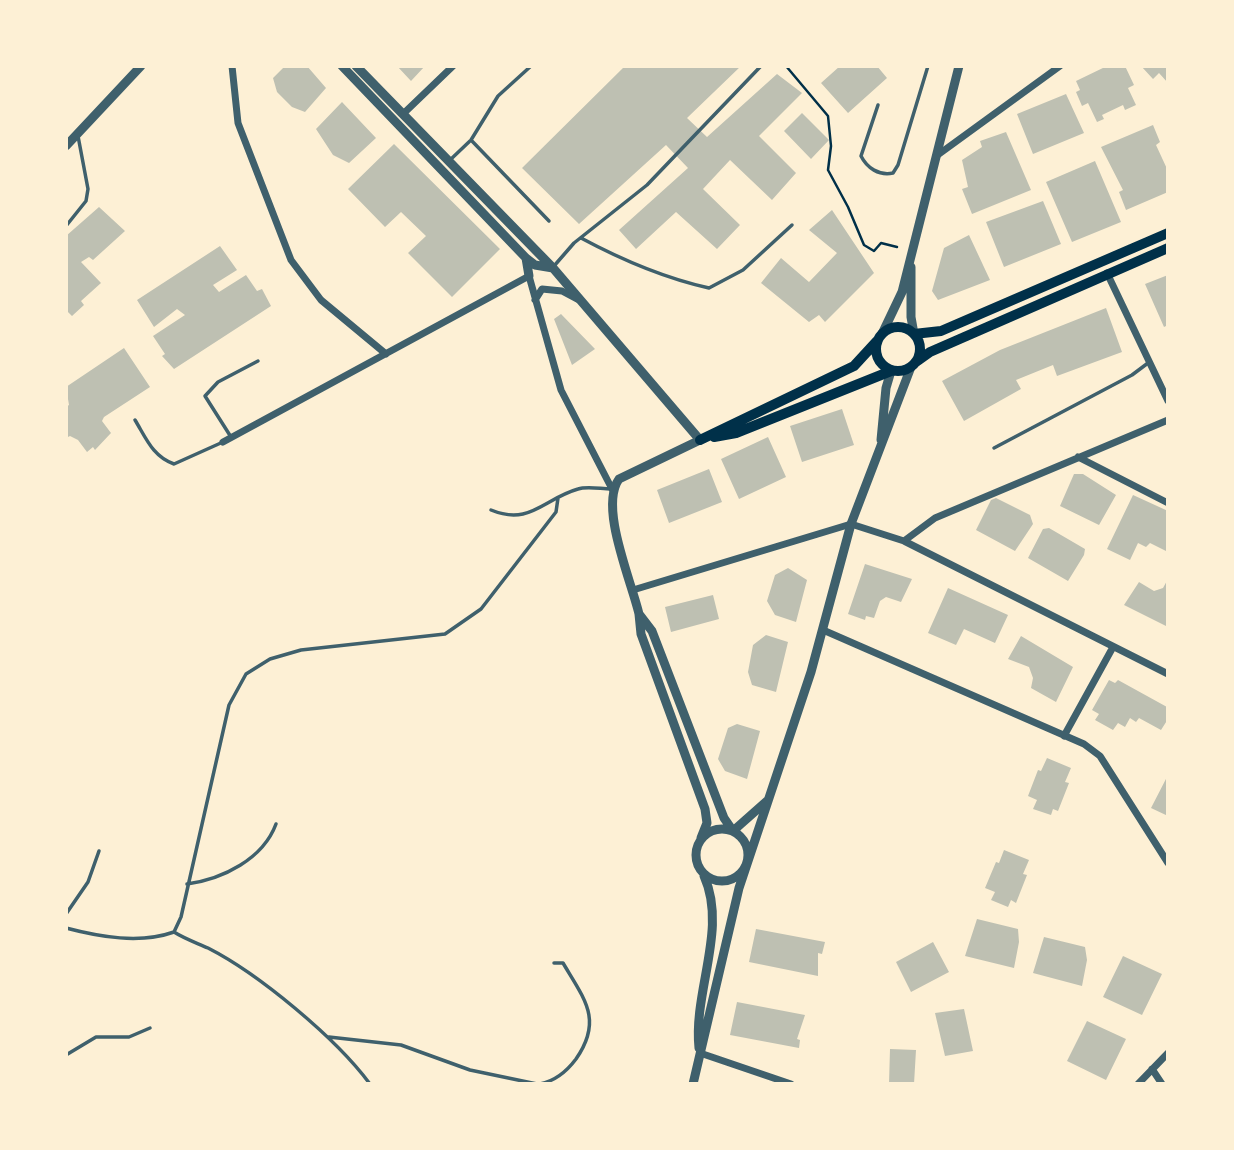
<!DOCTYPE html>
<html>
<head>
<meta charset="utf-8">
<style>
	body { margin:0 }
	#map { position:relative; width:1234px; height:1150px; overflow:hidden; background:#fdf0d5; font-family:Commissioner,sans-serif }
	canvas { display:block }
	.frame { position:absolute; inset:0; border:68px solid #fdf0d5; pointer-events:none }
</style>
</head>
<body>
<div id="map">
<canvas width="1234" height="1150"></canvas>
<div class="frame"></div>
</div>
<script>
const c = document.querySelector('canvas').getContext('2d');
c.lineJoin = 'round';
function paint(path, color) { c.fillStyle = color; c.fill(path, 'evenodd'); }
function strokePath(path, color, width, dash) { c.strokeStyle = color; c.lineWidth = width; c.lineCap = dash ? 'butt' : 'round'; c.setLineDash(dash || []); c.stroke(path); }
paint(new Path2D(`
	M285,66H307L326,88L305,112L292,107L277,92L273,78Z
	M397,66H425L411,81Z
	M625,66H741L687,118L707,137L777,74L802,93L759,136L796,173L772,200L730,160L703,189L740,225L717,249L676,212L636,249L619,230L688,168L666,145L579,224L522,168Z
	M840,66H877L887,78L848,113L821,83Z
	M1107,66H1125L1134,85L1128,88L1136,105L1125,110L1123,105L1102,115L1104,119L1097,122L1088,103L1082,106L1076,92L1080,90L1076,81Z
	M1141,66H1168V83L1159,73L1153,79Z
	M1066,94L1084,133L1033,154L1017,114Z
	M342,102L376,138L349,163L333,155L316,129Z
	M802,113L829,140L811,159L784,131Z
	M1153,125L1160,142L1156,145L1168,171V192L1126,210L1119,192L1123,190L1101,147Z
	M1006,132L1031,190L972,214L962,189L968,187L962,160L982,147L980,141Z
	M394,144L500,249L452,297L408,253L426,236L401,212L385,227L348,189Z
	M1095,161L1121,222L1072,242L1046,182Z
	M1043,201L1061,244L1004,267L986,222Z
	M99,207L125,231L93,260L89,257L81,262L101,283L81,301L84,305L72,316L66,310V236Z
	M832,210L874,273L825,322L819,315L809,322L761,283L781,258L809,282L837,253L809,230Z
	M969,235L990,280L938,300L932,291L944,248Z
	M220,246L237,270L213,285L219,292L246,275L257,291L262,289L271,306L174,369L162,356L165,354L153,336L185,315L177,309L154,327L137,300Z
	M1168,275V325L1164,327L1145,284Z
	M1106,308L1122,352L1057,376L1053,365L1016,380L1021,389L964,421L942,381L1000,350Z
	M561,314L595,349L572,365L554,319Z
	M124,348L150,387L104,417L102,421L111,433L95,450L93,447L87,452L78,440L70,436L66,438V407L69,405L66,387Z
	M842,409L854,445L802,462L790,426Z
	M768,437L786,477L739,499L721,459Z
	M709,469L722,502L669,523L657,490Z
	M1074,474H1083L1116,495L1099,525L1060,506Z
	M1133,495L1168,511V552L1150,543L1146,547L1138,543L1130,560L1107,549Z
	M996,498L1030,515L1033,524L1015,551L976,530L991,500Z
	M1049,528L1085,549L1084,555L1068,581L1028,558L1043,529Z
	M865,564L912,579L901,602L886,597L880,601L874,618L866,616L865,620L848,614Z
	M788,568L807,580L796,622L775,615L767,601L775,575Z
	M1168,579V627L1124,605L1139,582L1154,591L1163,588Z
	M948,588L1008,615L995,643L964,629L956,645L928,633Z
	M713,595L719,619L671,632L665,607Z
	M766,635L788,642L776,692L752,685L748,672L753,645Z
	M1021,636L1073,667L1056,702L1031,688L1033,678L1029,667L1008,659Z
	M1109,680L1115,683L1118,680L1167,707L1168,719L1161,730L1139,718L1136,722L1130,718L1125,727L1118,723L1113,730L1095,720L1099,714L1092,710Z
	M737,724L760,731L747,779L725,771L718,759L728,728Z
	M1047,758L1071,768L1065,782L1069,783L1058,811L1053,809L1051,815L1033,809L1037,800L1028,796L1038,770L1041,771Z
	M1168,775V816L1151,808Z
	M1004,850L1029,860L1023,874L1027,875L1016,903L1011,900L1008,907L991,900L995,892L985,888L996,862L999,863Z
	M977,919L1018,929L1019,942L1014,968L965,956Z
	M756,929L825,942L822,954L818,953V976L749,962Z
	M1044,937L1085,947L1087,960L1082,986L1033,973Z
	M933,942L949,972L911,992L896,962Z
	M1123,956L1162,974L1142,1015L1103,997Z
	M737,1002L805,1015L797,1039L800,1040L799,1048L730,1035Z
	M964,1009L973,1051L945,1056L935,1013Z
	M1087,1021L1126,1039L1106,1080L1067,1061Z
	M890,1049L916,1050L914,1084H889Z`), '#bec0b2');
strokePath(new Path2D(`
	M786,66L828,116L831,146L828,170L848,207L864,245L874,251L881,243L897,247`), '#003049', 2.5);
strokePath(new Path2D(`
	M878,105L861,156C867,168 879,176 893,173L898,165L928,66
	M471,140L549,221
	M450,160L471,140L498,96L531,66
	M66,226L86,201L88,189L78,136
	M581,238C622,260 664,278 709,288L743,270L792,225
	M554,266L574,243L647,185L761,66
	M135,420C146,438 153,457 174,464L223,442
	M231,437L205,396L218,382L258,361
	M994,448L1132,375L1148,363
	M491,510C530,526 543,499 578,489C587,486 601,489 611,489
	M187,884C223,879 263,859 276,824
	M66,914L88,882L99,851
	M66,928C100,937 140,944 174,932L181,917L229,705L246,674L270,659L301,650L445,634L481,609L556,512L558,498
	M174,932C185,939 197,943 208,948C259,974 336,1038 370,1084
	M329,1037L401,1045L470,1070L537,1084
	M66,1055L96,1037H129L150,1028
	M540,1084C555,1081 567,1071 576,1059C603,1020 585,1000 563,963H554`), '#3f606c', 3.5);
strokePath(new Path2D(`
	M232,66L238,123L291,260L321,300L386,354
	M403,114L453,66
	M939,154L1060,66
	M1107,273L1168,401
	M535,300L542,289L562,291L577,299
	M223,442L529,276L561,390L612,489
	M1078,457L1168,503
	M904,541L935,518L1168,420
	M633,590L851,524L904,541L1168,674
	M823,630L1084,744L1100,756L1168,863
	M1064,736L1113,647
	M700,1053L791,1084
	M1152,1069L1162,1084
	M1138,1084L1168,1053`), '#3f606c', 7);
strokePath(new Path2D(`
	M342,66L526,258L535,265L553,268
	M356,66L553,268L700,440L619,479C599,507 631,580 639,614
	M66,146L141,66
	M526,258L529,276
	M911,267V317L914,334
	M882,334L902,292L959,66
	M881,440L886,388L891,371
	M696 855a26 26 0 1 1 52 0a26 26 0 1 1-52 0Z
	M701,838L707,823L705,809L641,634L639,614L652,631L724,818L733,831L768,800
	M699,1048C693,991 728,929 704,876
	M693,1084L739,888L811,672L851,524L911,367`), '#3f606c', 9);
strokePath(new Path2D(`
	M876 349a22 22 0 1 1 44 0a22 22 0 1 1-44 0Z
	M914,334L941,331L1168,233
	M916,362L930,352L1168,248
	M714,437L736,433L891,371
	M700,440L854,366L877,341`), '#003049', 10);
</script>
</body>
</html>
